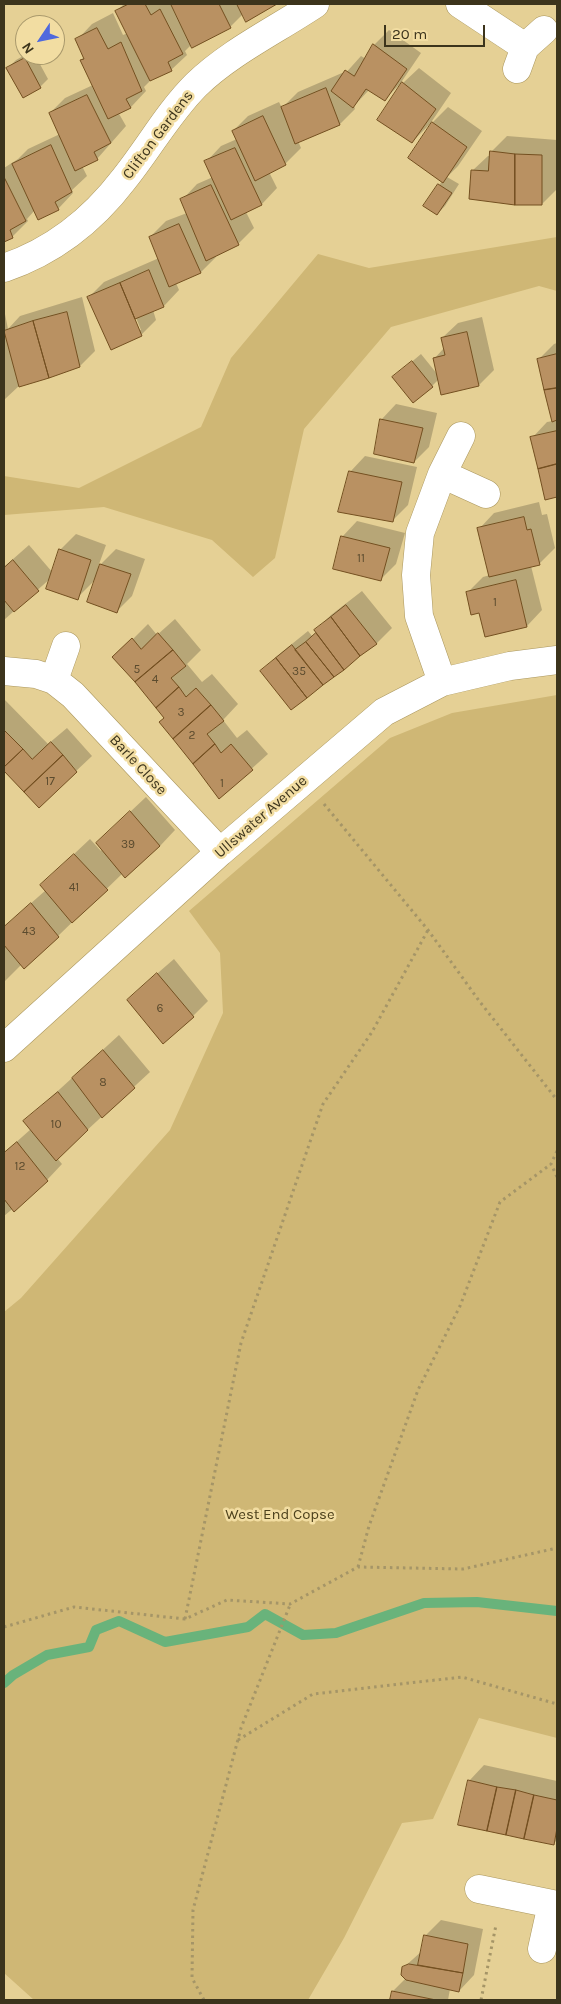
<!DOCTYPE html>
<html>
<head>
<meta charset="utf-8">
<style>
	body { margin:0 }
	#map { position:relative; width:561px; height:2004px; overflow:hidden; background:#e5d095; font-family:Karla,sans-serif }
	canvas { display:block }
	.frame { position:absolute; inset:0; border:5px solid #3c341c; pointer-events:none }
	.north { position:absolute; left:15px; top:15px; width:50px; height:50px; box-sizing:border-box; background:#f2dda2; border:1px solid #a9996c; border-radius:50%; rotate:236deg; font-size:14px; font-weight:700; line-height:20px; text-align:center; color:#3c341c }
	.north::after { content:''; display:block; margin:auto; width:18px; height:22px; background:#4f69dd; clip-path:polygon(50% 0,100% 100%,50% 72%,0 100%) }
	.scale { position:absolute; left:384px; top:25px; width:101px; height:22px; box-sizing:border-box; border:2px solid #3c341c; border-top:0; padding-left:6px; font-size:15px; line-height:18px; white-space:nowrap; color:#3c341c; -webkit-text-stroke:4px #f2dda2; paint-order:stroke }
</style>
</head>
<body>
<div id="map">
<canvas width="561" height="2004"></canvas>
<div class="frame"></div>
<div class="north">N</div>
<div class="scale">20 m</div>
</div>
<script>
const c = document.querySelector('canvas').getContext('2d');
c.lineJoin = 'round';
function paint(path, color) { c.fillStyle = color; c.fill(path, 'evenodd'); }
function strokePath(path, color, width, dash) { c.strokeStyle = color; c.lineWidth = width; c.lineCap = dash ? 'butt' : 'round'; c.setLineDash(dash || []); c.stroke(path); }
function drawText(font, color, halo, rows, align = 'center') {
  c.font = font + ' Karla,sans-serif'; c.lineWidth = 5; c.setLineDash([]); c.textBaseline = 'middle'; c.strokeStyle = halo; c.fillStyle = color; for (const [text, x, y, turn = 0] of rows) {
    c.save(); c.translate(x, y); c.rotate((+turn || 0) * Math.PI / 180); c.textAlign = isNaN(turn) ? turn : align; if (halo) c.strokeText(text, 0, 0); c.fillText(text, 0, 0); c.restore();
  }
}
paint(new Path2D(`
	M557,237V291L539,286L391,327L304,429L275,558L253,577L212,540L104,507L4,515V476L79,488L201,427L231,358L318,254L369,268Z
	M557,695V1738L479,1718L433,1819L402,1823L344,1938L308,2000H34L4,1973V1312L21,1298L170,1130L223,1013L220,953L189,911L390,738L452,713Z`), '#cfb775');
paint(new Path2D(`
	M124,4H274L247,21L243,14L230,27L192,44L185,51L187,55L171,70L152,79L144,87L146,91L131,107L118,112L126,126L97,159L82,166L87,176L72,190L73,193L58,209L35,210L27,219L28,221L12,237L4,241V168L18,159L28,149L60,134L50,113L65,98L93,85L81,60L84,57L77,40L92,24L113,13L123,35L128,33L117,11Z
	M389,30L421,53L400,84L385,99L369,90L354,106L355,109L340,124L298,141L301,148L286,163L269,172L277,188L262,204L246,212L254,228L238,244L215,255L216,257L201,272L176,283L179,290L164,306L153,310L156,320L141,335L89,297L104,282L159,258L150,237L166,221L187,213L182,200L197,184L213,177L206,162L221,146L237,139L233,131L248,116L279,102L282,108L298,92L342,73L343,76L361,56L366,59L374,45ZM134,313L141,330H138L132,314Z
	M25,55H35L48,79L40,87L8,68L16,60Z
	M419,68L451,93L430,124L412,142L378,120L403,83Z
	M448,107L482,131L458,166L447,177L459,184L445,206L437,214L425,206L442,181L432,123Z
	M507,136L557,140V189L542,204L472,171L488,156H491L492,151Z
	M82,297L95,351L80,366L20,385L4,400V309L8,329L20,316Z
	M482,317L494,370L479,385L439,379L432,386L402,370L421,354L438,375L434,359L444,348L442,338L458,323Z
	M557,343V496L546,498L532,438L547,422L553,421L539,359L554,344Z
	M396,404L437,413L429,447L414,462L381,420Z
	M365,456L417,467L408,505L392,521L350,472Z
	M539,502L542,515L547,514L555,548L539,564L531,566L542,610L527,626L486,636L480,612L468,592L483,577L490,575L479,529L494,513Z
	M357,521L405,533L396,564L380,580L342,537Z
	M76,534L106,545L98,567L116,549L145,559L132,596L116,612L95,580L77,598L52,577L4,620V567L29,545L53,573L60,550Z
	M362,591L392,628L376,644L322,684L262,671L277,656L308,631L312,636L317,632L316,630L331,615Z
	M175,619L201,650L187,664L202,682L212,674L238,704L223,720L237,738L247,730L268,754L220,797L165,718L130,642L148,624L157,635Z
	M4,699L48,744L67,728L92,756L39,806L4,768Z
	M146,797L175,830L160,846L123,873L58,936L22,964L4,982V927L46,890L57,870L90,839L101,851L102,849L113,828Z
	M174,959L208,1001L193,1016L144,985Z
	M119,1035L150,1072L57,1158L62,1164L47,1180L4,1216V1153L31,1129L25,1121Z
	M484,1765L557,1781V1840L553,1844L469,1781Z
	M441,1920L483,1929L474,1975L459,1991L450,1989L448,2000H388L392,1996L393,1991L406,1978L403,1968L422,1951L425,1936Z`), '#0003');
strokePath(new Path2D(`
	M4,1683L13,1675L47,1655L89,1647L96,1630L119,1621L165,1642L248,1627L265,1614L303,1635L336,1633L424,1603L477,1602L557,1611`), '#69b37b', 10);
const building = new Path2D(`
	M129,4H145L151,15L160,9L183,54L168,62L172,71L150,81L115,11Z
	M171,4H219L231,28L192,48Z
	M237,4H277L246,22Z
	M97,28L108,49L121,42L142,91L126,99L131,108L108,119L80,60L84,59L75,39Z
	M373,44L407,69L385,101L366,89L353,108L331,91L345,70L354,76Z
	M25,58L41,88L23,98L6,68Z
	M402,82L436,109L412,143L377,120Z
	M326,88L340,125L295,144L281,107Z
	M87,95L111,143L94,152L98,160L75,171L49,113Z
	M263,116L286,165L255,181L232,131Z
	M432,122L467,147L443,183L408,158Z
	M51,145L72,192L55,202L59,210L38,220L12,164Z
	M235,148L262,205L231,220L204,161Z
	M490,151L515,154V205L469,199L471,170L488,171Z
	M515,154L542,155V205H515Z
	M4,177L26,221L10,230L13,238L4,242Z
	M438,184L452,193L437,215L423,206Z
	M211,185L239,245L206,261L180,199Z
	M179,224L201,273L169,287L149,237Z
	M149,270L164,307L135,319L120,283Z
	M120,283L142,336L111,350L87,297Z
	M67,312L80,367L49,378L33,321Z
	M33,321L49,378L19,387L4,331Z
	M467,332L479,386L441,395L433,358L445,355L441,338Z
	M557,354V388L544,390L537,359Z
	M412,361L433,387L413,403L392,377Z
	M557,388V420L552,422L544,390Z
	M380,419L423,428L414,463L374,454Z
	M557,431V464L538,469L530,437Z
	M557,464V497L545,500L538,469Z
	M349,471L402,482L393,522L338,512Z
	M524,517L527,530L531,529L540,565L489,577L477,528Z
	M341,536L390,548L381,581L333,569Z
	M59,549L91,560L78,600L46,589Z
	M13,560L39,591L14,612L4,600V568Z
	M100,564L131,574L117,613L87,602Z
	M516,580L527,627L485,637L479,613L471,615L466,592Z
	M346,605L377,644L360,656L331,617Z
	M331,617L360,656L344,670L314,630Z
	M158,633L173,650L135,682L112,657L132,638L141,649Z
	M316,633L344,670L334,677L306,642Z
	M306,642L334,677L323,685L295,650Z
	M292,645L323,685L307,698L276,658Z
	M173,650L186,666L171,678L179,687L156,708L135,682Z
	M276,658L307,698L291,710L260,671Z
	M179,687L186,697L196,688L211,705L173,739L159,722L164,718L156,708Z
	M211,705L224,721L207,734L215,744L193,764L173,739Z
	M4,730L23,749L4,767Z
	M51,742L63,755L24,792L4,771V767L23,749L32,759Z
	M215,744L221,753L231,744L253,770L219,799L193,764Z
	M63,755L77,772L39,808L24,792Z
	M130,811L160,846L125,878L96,843Z
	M74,854L108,890L72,923L40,885Z
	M31,903L59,937L24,969L4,945V927Z
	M157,973L194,1017L163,1044L127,1000Z
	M103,1050L135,1088L102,1118L72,1078Z
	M58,1092L88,1130L56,1161L23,1121Z
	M17,1142L48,1181L14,1212L4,1199V1153Z
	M468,1780L497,1787L487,1831L458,1825Z
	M497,1787L516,1790L506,1835L487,1831Z
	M516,1790L534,1795L524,1839L506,1835Z
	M534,1795L557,1800V1828L554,1845L524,1839Z
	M424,1935L468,1944L463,1973L418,1965Z
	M409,1964L463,1973L459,1992L406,1980L401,1975L402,1967Z
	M392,1991L436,2000H390Z`);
paint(building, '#b99162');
strokePath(building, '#734f20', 1);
const minor = new Path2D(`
	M460,4L525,47L544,30
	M517,69L525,47
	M4,268C54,251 92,221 124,179C149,148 168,113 196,85C230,52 276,30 315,4
	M442,474L486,494
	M4,671L36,674L54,680L73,695L220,852
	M54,680L66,646
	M442,682L419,616L416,575L420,533L442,474L461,436
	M4,1048L220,852L384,712L442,682L510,666L557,660
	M479,1889L557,1905
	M542,1949L552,1904`);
strokePath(minor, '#aa965d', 29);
strokePath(new Path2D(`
	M324,804L428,930L480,1002L557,1100
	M557,1151L551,1164L557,1177
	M358,1567L369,1526L418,1390L460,1306L500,1202L551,1164
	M185,1619L241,1343L323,1104L372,1032L428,930
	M4,1627L74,1607L185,1619L227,1600L290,1604L358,1567L463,1569L557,1548
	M238,1740L313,1694L462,1677L557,1704
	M204,2000L192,1978L193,1910L241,1728L290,1605
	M481,2000L496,1925`), '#a59567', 3, [2.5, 4]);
strokePath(minor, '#fff', 28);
drawText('12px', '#5b4b2e', null, [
	["11",361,559],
	["1",495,603],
	["5",137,670],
	["35",299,672],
	["4",155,680],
	["3",181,713],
	["2",192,736],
	["17",50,782],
	["1",222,784],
	["39",128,845],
	["41",74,888],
	["43",29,932],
	["6",160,1009],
	["8",103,1083],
	["10",56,1125],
	["12",20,1167]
]);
drawText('15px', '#3c341c', '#f2dda2', [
	["Clifton Gardens",158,135,-53],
	["Barle Close",138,765,47],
	["Ullswater Avenue",261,817,-41]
]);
drawText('15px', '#4e421d', '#f2dda2', [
	["West End Copse",280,1515]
]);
</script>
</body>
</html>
